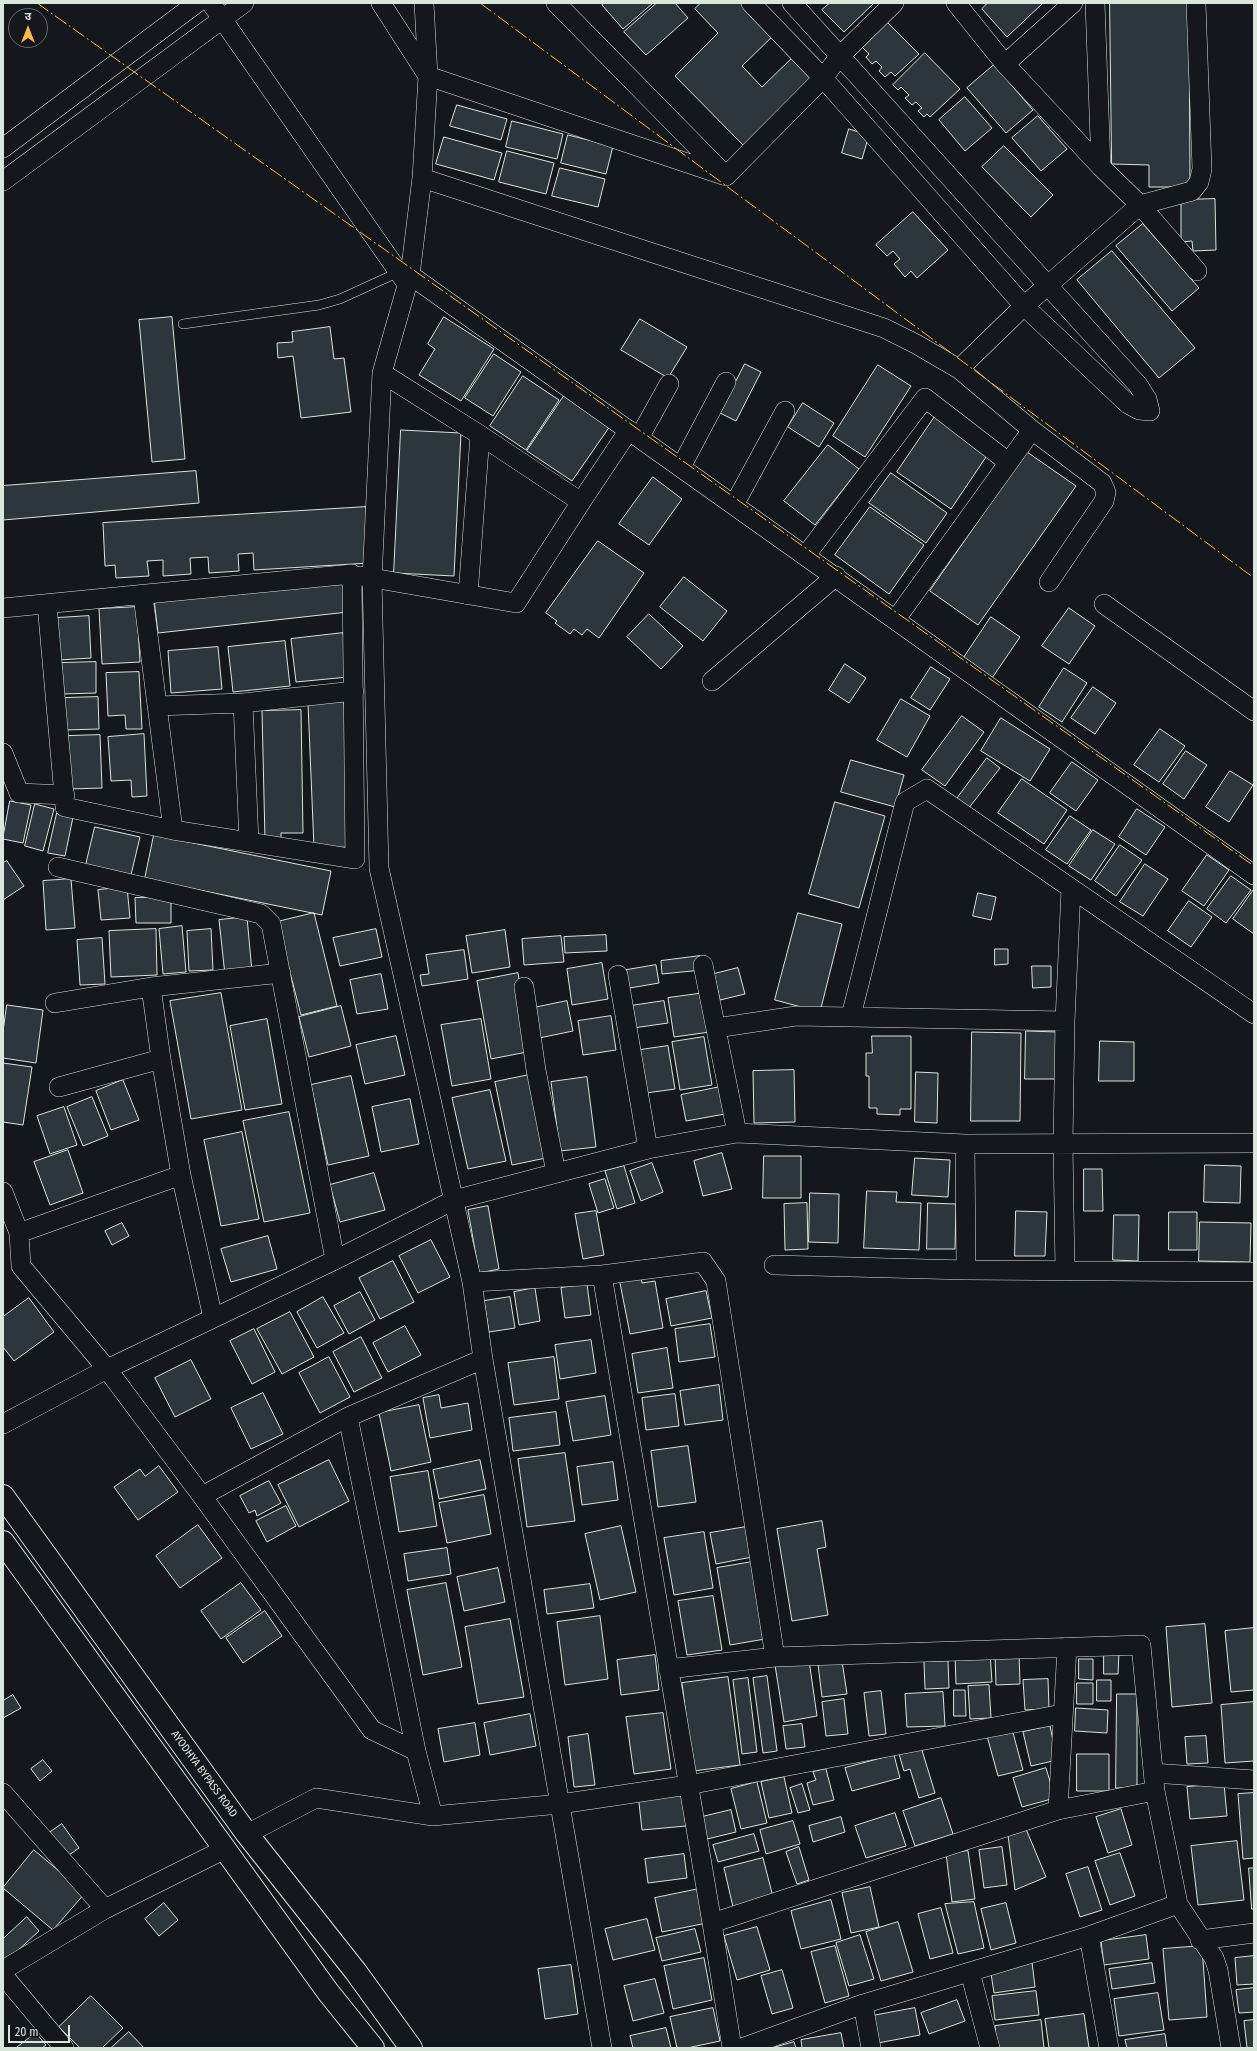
<!DOCTYPE html>
<html>
<head>
<meta charset="utf-8">
<style>
	body { margin:0 }
	#map { position:relative; width:1257px; height:2051px; overflow:hidden; background:#14181c; font-family:"Fira Sans Condensed","Noto Sans Devanagari",sans-serif }
	canvas { display:block }
	.frame { position:absolute; inset:0; border:4px solid #d8e6dc; pointer-events:none }
	.north { position:absolute; left:8px; top:8px; width:40px; height:40px; box-sizing:border-box; background:#14181c; border:1px solid #626a69; border-radius:50%; rotate:0deg; font-size:11px; font-weight:700; line-height:16px; text-align:center; color:#d8e6dc }
	.north::after { content:''; display:block; margin:auto; width:14px; height:18px; background:#ffb74d; clip-path:polygon(50% 0,100% 100%,50% 72%,0 100%) }
	.scale { position:absolute; left:8px; top:2025px; width:62px; height:18px; box-sizing:border-box; border:2px solid #d8e6dc; border-top:0; padding-left:5px; font-size:12px; line-height:14px; white-space:nowrap; color:#d8e6dc; -webkit-text-stroke:3px #14181c; paint-order:stroke }
</style>
</head>
<body>
<div id="map">
<canvas width="1257" height="2051"></canvas>
<div class="frame"></div>
<div class="north">उ</div>
<div class="scale">20 m</div>
</div>
<script>
const c = document.querySelector('canvas').getContext('2d');
c.lineJoin = 'round';
function paint(path, color) { c.fillStyle = color; c.fill(path, 'evenodd'); }
function strokePath(path, color, width, dash) { c.strokeStyle = color; c.lineWidth = width; c.lineCap = dash ? 'butt' : 'round'; c.setLineDash(dash || []); c.stroke(path); }
function drawText(font, color, halo, rows, align = 'center') {
  c.font = font + ' "Fira Sans Condensed",sans-serif'; c.lineWidth = 3; c.setLineDash([]); c.textBaseline = 'middle'; c.strokeStyle = halo; c.fillStyle = color; for (const [text, x, y, turn = 0] of rows) {
    c.save(); c.translate(x, y); c.rotate((+turn || 0) * Math.PI / 180); c.textAlign = isNaN(turn) ? turn : align; if (halo) c.strokeText(text, 0, 0); c.fillText(text, 0, 0); c.restore();
  }
}
const building = new Path2D(`
	M605,3H653L623,29L602,5Z
	M657,3H675L688,18L646,55L624,32Z
	M701,3H749L777,32L742,66L762,87L795,55L816,76L744,146L675,76L718,33L695,9Z
	M830,3H874L844,32L822,10Z
	M988,3H1043L1007,37L982,9Z
	M1110,3H1189L1190,187H1149V165L1112,164Z
	M883,18L919,54L895,76L891,72L885,77L879,71L882,67L876,61L872,64L866,57L869,54L862,47Z
	M925,53L960,89L930,117L927,114L924,117L918,111L922,108L916,102L912,105L905,98L909,95L901,87L898,90L893,85Z
	M994,65L1033,110L1006,133L967,88Z
	M965,97L992,128L965,151L939,120Z
	M457,105L507,119L501,140L450,126Z
	M1038,116L1067,149L1041,171L1012,138Z
	M512,121L563,134L557,159L506,147Z
	M849,129L869,135L862,159L842,153Z
	M568,135L613,146L606,174L561,163Z
	M444,137L502,153L494,180L436,164Z
	M1004,146L1053,195L1031,217L982,167Z
	M507,151L554,163L546,194L499,182Z
	M560,168L605,179L598,207L552,196Z
	M1215,199L1216,250L1193,251L1192,241L1181,242V200Z
	M913,212L948,250L917,278L911,271L905,277L894,264L900,259L893,251L887,256L876,245Z
	M1143,224L1199,288L1172,311L1116,246Z
	M1112,251L1195,348L1159,378L1077,280Z
	M172,317L185,459L152,462L139,320Z
	M444,317L494,349L461,401L419,375L435,349L428,344Z
	M640,319L687,347L668,378L621,350Z
	M330,327L334,359L344,358L351,412L301,418L293,356L278,358L277,343L293,342L292,332Z
	M494,354L521,372L493,416L465,398Z
	M745,364L761,372L736,421L720,413Z
	M878,365L911,386L865,457L833,436Z
	M523,376L559,400L526,450L490,426Z
	M564,396L610,426L572,481L527,451Z
	M803,403L834,423L819,447L788,427Z
	M936,415L990,451L951,509L897,472Z
	M401,430L461,433L454,576L394,573Z
	M828,445L859,469L815,525L784,501Z
	M1027,452L1076,486L978,625L930,591Z
	M196,471L199,503L3,520V486Z
	M891,473L947,513L926,543L869,503Z
	M653,477L682,499L649,545L619,524Z
	M366,507L370,563L254,570L253,553L238,554L239,571L209,573L208,557L190,558L191,574L163,576V560L147,561L149,576L116,578L115,565L105,566L103,523Z
	M870,507L924,545L889,594L835,555Z
	M598,541L644,573L599,638L587,629L582,635L574,629L570,634L555,623L557,621L546,613Z
	M684,577L727,611L703,641L660,607Z
	M344,578L348,612L158,633L154,599Z
	M137,607L140,662L102,664L99,609Z
	M1069,608L1095,626L1069,664L1042,646Z
	M649,614L683,646L661,669L627,637Z
	M89,616L91,658L59,660L57,618Z
	M991,617L1020,637L990,681L961,662Z
	M343,633L348,677L296,682L291,639Z
	M285,641L290,686L233,692L228,647Z
	M218,647L222,689L171,693L168,651Z
	M96,662V693L61,694L60,663Z
	M845,664L866,678L849,703L829,690Z
	M931,667L950,679L930,710L911,698Z
	M1064,668L1087,683L1062,722L1039,707Z
	M139,672L142,729H126L125,715L108,716L106,673Z
	M1093,687L1116,703L1095,734L1071,718Z
	M98,697L99,729L64,730L63,698Z
	M901,699L930,716L907,757L877,740Z
	M344,701L351,847L314,848L308,703Z
	M301,710L303,833H281V840H265L262,711Z
	M962,716L984,732L945,786L922,770Z
	M1001,718L1050,749L1030,781L981,751Z
	M1160,729L1185,746L1159,782L1134,765Z
	M144,734L147,796L132,797L131,780L111,781L108,737Z
	M100,735L102,788L69,789L68,736Z
	M1186,751L1207,765L1184,799L1163,784Z
	M987,758L1000,768L968,809L956,800Z
	M851,760L904,775L895,807L841,792Z
	M1072,762L1098,780L1076,811L1050,793Z
	M1230,771L1253,785L1229,822L1206,807Z
	M1022,779L1067,810L1044,844L998,813Z
	M10,801L31,805L23,843L3,839Z
	M835,802L885,816L859,908L809,894Z
	M35,804L54,809L43,851L25,846Z
	M1137,809L1165,827L1146,855L1119,837Z
	M57,813L73,817L65,856L48,853Z
	M1070,816L1091,830L1067,864L1046,850Z
	M95,827L140,837L130,879L85,869Z
	M1093,830L1115,844L1091,880L1069,866Z
	M154,835L331,871L322,915L145,879Z
	M1120,845L1142,860L1116,896L1095,881Z
	M1207,855L1229,870L1204,906L1182,891Z
	M7,861L24,886L3,900V863Z
	M1145,864L1168,879L1143,916L1120,902Z
	M1231,876L1251,890L1226,923L1207,909Z
	M71,879L75,928L46,930L43,881Z
	M127,887L130,918L101,920L98,890Z
	M1254,889V934L1233,919Z
	M978,893L996,897L991,920L973,916Z
	M171,897V923H136L135,898Z
	M1189,901L1212,917L1191,947L1168,931Z
	M314,913L337,1006L301,1015L277,922Z
	M798,913L842,924L820,1012L775,1000Z
	M247,917L252,972L225,975L219,920Z
	M182,926L186,972L163,974L159,929Z
	M156,929L157,975L111,977L109,931Z
	M211,929L213,970L189,971L187,931Z
	M376,929L382,957L340,966L333,938Z
	M505,930L510,967L472,973L466,936Z
	M606,935L607,951L565,953L564,937Z
	M561,936L564,962L524,965L522,939Z
	M102,938L105,984L80,985L77,940Z
	M995,949H1008V964L995,965Z
	M464,950L468,979L422,986L420,975L429,974L426,955Z
	M700,956L702,970L662,974L661,961Z
	M602,963L608,999L572,1005L567,969Z
	M656,965L659,983L624,989L621,971Z
	M1032,966H1051V987L1033,988Z
	M738,968L745,994L720,1000L714,974Z
	M518,973L532,1051L491,1059L477,981Z
	M381,974L388,1009L357,1014L350,980Z
	M221,993L242,1110L191,1119L170,1001Z
	M705,993L710,1032L674,1037L668,998Z
	M567,1001L573,1031L539,1038L533,1008Z
	M664,1001L668,1023L633,1028L630,1006Z
	M7,1005L43,1010L36,1063L3,1058V1032Z
	M341,1006L351,1046L309,1057L299,1017Z
	M611,1016L616,1050L583,1055L578,1021Z
	M267,1019L282,1104L245,1110L230,1026Z
	M481,1019L491,1079L452,1086L441,1025Z
	M1026,1031L1059,1032L1058,1079H1025Z
	M972,1032L1021,1033L1020,1121H971Z
	M396,1036L405,1075L365,1084L356,1045Z
	M872,1036H911V1109H900V1115L877,1114V1108H869V1076H866V1053H872Z
	M704,1037L712,1085L680,1090L672,1042Z
	M1100,1041L1134,1042V1081H1099Z
	M668,1046L675,1089L639,1094L633,1051Z
	M3,1063L32,1067L23,1125L3,1122Z
	M794,1070L795,1122L754,1123L753,1071Z
	M916,1072L938,1073L937,1123L915,1122Z
	M529,1075L546,1158L512,1165L495,1082Z
	M351,1076L369,1156L328,1165L311,1085Z
	M587,1077L596,1147L560,1151L551,1082Z
	M123,1080L139,1120L111,1130L96,1091Z
	M720,1087L725,1114L686,1121L681,1095Z
	M490,1090L506,1161L468,1169L452,1098Z
	M92,1097L108,1136L83,1146L67,1107Z
	M410,1099L419,1144L381,1152L372,1107Z
	M64,1107L77,1145L50,1154L37,1116Z
	M289,1112L310,1213L264,1222L243,1121Z
	M242,1132L259,1219L221,1226L204,1140Z
	M68,1150L83,1193L50,1205L34,1162Z
	M722,1153L732,1189L703,1196L694,1161Z
	M764,1156H801V1198H763Z
	M915,1158L950,1160L948,1197L912,1195Z
	M652,1163L663,1192L641,1201L630,1171Z
	M1205,1165L1241,1166L1240,1203L1204,1202Z
	M624,1166L635,1203L617,1209L605,1171Z
	M1084,1169H1102L1103,1211H1084Z
	M374,1173L385,1210L340,1222L330,1185Z
	M605,1179L614,1208L598,1213L589,1184Z
	M867,1191L897,1192L896,1202L921,1203L919,1250L864,1248Z
	M810,1193L839,1194L838,1243L809,1242Z
	M807,1203L808,1249L785,1250L784,1204Z
	M928,1203L956,1204L955,1249H927Z
	M488,1206L499,1269L479,1273L468,1210Z
	M596,1211L604,1255L583,1259L575,1214Z
	M1016,1211L1047,1212L1045,1256H1015Z
	M1169,1212H1197V1250H1169Z
	M1114,1215H1139L1138,1261L1113,1260Z
	M1200,1222L1251,1223L1250,1262L1199,1261Z
	M122,1223L129,1236L112,1245L105,1231Z
	M268,1236L277,1269L231,1282L221,1249Z
	M431,1240L450,1277L418,1293L399,1256Z
	M393,1261L414,1302L380,1319L359,1278Z
	M641,1274L642,1283L655,1281L663,1328L630,1334L619,1278Z
	M587,1284L591,1315L565,1318L561,1288Z
	M535,1288L540,1321L519,1325L514,1292Z
	M706,1291L712,1318L671,1326L666,1299Z
	M360,1292L375,1320L349,1334L334,1306Z
	M323,1297L344,1333L317,1348L297,1312Z
	M510,1297L515,1328L489,1332L484,1301Z
	M29,1298L54,1332L14,1361L3,1347V1317Z
	M290,1312L314,1357L282,1374L257,1329Z
	M710,1324L715,1357L679,1362L675,1329Z
	M405,1326L421,1355L388,1372L373,1343Z
	M254,1329L275,1372L252,1384L230,1341Z
	M361,1337L382,1378L354,1392L333,1352Z
	M591,1340L596,1373L560,1379L555,1345Z
	M667,1348L673,1388L638,1393L632,1354Z
	M329,1357L350,1397L320,1413L299,1373Z
	M554,1357L559,1399L514,1405L508,1363Z
	M191,1360L211,1399L175,1417L155,1378Z
	M719,1385L723,1420L685,1425L680,1391Z
	M263,1393L283,1434L251,1449L231,1408Z
	M675,1394L679,1426L646,1430L642,1398Z
	M439,1395L441,1408L468,1403L472,1430L430,1438L423,1398Z
	M605,1396L611,1435L573,1441L566,1402Z
	M419,1405L431,1462L391,1471L379,1413Z
	M556,1412L560,1445L513,1451L509,1418Z
	M688,1446L696,1502L658,1507L651,1451Z
	M565,1453L575,1521L527,1527L518,1459Z
	M329,1460L349,1501L299,1527L278,1485Z
	M480,1460L486,1489L439,1499L433,1470Z
	M613,1462L618,1500L582,1505L577,1467Z
	M159,1466L178,1492L138,1520L114,1487L140,1469L145,1476Z
	M428,1471L437,1526L399,1532L390,1477Z
	M269,1481L281,1503L257,1516L255,1510L249,1513L240,1496Z
	M484,1495L491,1534L447,1543L439,1503Z
	M286,1506L296,1526L267,1542L256,1521Z
	M822,1521L826,1547L817,1549L828,1615L792,1621L777,1529Z
	M198,1525L222,1558L180,1588L156,1556Z
	M621,1526L636,1592L600,1600L585,1534Z
	M746,1527L752,1557L716,1564L710,1533Z
	M704,1532L713,1588L674,1595L664,1538Z
	M447,1548L451,1574L408,1581L404,1554Z
	M752,1562L765,1639L730,1645L717,1568Z
	M498,1568L505,1602L464,1611L457,1577Z
	M241,1583L261,1610L221,1639L201,1611Z
	M446,1583L462,1667L423,1675L407,1590Z
	M590,1584L594,1608L547,1614L544,1590Z
	M713,1596L722,1650L687,1655L678,1601Z
	M265,1611L282,1636L243,1663L226,1638Z
	M600,1616L608,1679L565,1685L557,1622Z
	M510,1619L524,1697L478,1704L465,1627Z
	M1205,1624L1212,1703L1172,1707L1166,1627Z
	M1254,1628V1690L1231,1692L1225,1631Z
	M1104,1652H1119L1118,1674H1104Z
	M990,1653L992,1682L956,1684L955,1654Z
	M1019,1653L1020,1684L996,1685L995,1654Z
	M655,1655L659,1690L621,1695L617,1660Z
	M1079,1659H1093V1680L1079,1679Z
	M809,1660L817,1716L784,1722L775,1665Z
	M842,1661L847,1694L822,1697L818,1664Z
	M948,1661L949,1688L925,1689L924,1662Z
	M767,1676L777,1751L763,1753L753,1678Z
	M728,1677L740,1765L693,1771L682,1683Z
	M748,1678L757,1752L742,1754L733,1680Z
	M1048,1679L1049,1709L1025,1710L1023,1680Z
	M1097,1680H1111V1701H1097Z
	M1077,1683H1093V1704H1077Z
	M989,1685L991,1718L970,1719L968,1686Z
	M954,1690H965L966,1716H954Z
	M881,1691L886,1734L869,1736L864,1693Z
	M943,1692L945,1726L907,1727L905,1694Z
	M1117,1694H1137V1788H1116Z
	M13,1695L21,1708L3,1718V1701Z
	M844,1699L848,1734L826,1736L822,1702Z
	M1254,1702V1761L1225,1763L1221,1705Z
	M1076,1708L1108,1710L1107,1733L1075,1731Z
	M663,1713L671,1769L634,1774L626,1717Z
	M530,1714L536,1746L490,1755L484,1723Z
	M475,1723L480,1755L444,1762L438,1729Z
	M802,1724L805,1747L786,1749L783,1726Z
	M1050,1726L1057,1760L1031,1766L1023,1732Z
	M1012,1729L1023,1770L998,1776L987,1736Z
	M588,1734L595,1785L574,1787L568,1737Z
	M1206,1736L1208,1763L1187,1764L1185,1737Z
	M921,1747L935,1793L919,1798L910,1769L904,1771L899,1754Z
	M1077,1754H1109V1791H1077Z
	M894,1755L900,1778L852,1791L845,1768Z
	M43,1760L52,1771L40,1781L31,1769Z
	M1046,1768L1055,1798L1022,1807L1013,1778Z
	M826,1769L834,1800L813,1805L807,1783L816,1780L813,1772Z
	M784,1777L792,1813L769,1818L761,1782Z
	M757,1782L767,1823L741,1829L731,1789Z
	M802,1784L810,1810L798,1813L790,1788Z
	M1224,1784L1227,1816L1190,1819L1187,1787Z
	M682,1790L686,1826L642,1830L638,1794Z
	M1254,1793V1858L1243,1859L1238,1794Z
	M941,1798L953,1834L915,1846L903,1811Z
	M1121,1809L1132,1845L1108,1853L1096,1817Z
	M731,1810L736,1832L707,1839L702,1817Z
	M895,1813L906,1846L866,1858L855,1826Z
	M841,1817L845,1832L813,1842L809,1826Z
	M793,1821L800,1844L766,1854L760,1830Z
	M62,1824L79,1848L66,1857L49,1833Z
	M1026,1829L1046,1877L1015,1890L1008,1835Z
	M754,1834L759,1851L718,1862L713,1845Z
	M1237,1841L1244,1900L1198,1905L1191,1846Z
	M799,1847L809,1880L797,1884L786,1852Z
	M1002,1847L1007,1885L984,1888L979,1850Z
	M34,1850L85,1893L53,1930L3,1888Z
	M968,1851L975,1899L952,1902L946,1853Z
	M1120,1853L1135,1896L1110,1905L1095,1861Z
	M684,1854L687,1878L648,1883L645,1859Z
	M763,1858L773,1897L733,1907L724,1868Z
	M1088,1867L1102,1910L1080,1917L1066,1874Z
	M1249,1868H1254V1909H1252Z
	M870,1887L879,1927L851,1933L842,1893Z
	M699,1889L707,1923L662,1932L655,1898Z
	M831,1900L841,1939L801,1949L791,1911Z
	M974,1902L984,1948L958,1954L945,1904Z
	M164,1903L178,1920L159,1936L145,1919Z
	M1006,1903L1016,1943L991,1950L981,1909Z
	M941,1908L953,1953L930,1959L918,1914Z
	M27,1917L39,1931L3,1964V1939Z
	M647,1919L655,1950L613,1960L605,1929Z
	M898,1922L913,1972L881,1981L866,1932Z
	M757,1927L770,1970L737,1980L724,1936Z
	M695,1929L701,1952L662,1961L656,1938Z
	M860,1935L874,1979L849,1986L836,1943Z
	M1146,1935L1149,1959L1104,1965L1101,1941Z
	M835,1946L849,1996L825,2003L811,1952Z
	M1202,1946L1207,2017L1169,2020L1163,1949Z
	M1254,1956V1984L1237,1985L1235,1958Z
	M704,1958L712,2000L673,2009L664,1966Z
	M1032,1962L1035,1987L994,1993L990,1967Z
	M1152,1963L1155,1983L1112,1989L1109,1969Z
	M571,1965L578,2014L545,2019L538,1969Z
	M782,1970L793,2008L772,2014L761,1976Z
	M655,1979L664,2013L633,2021L624,1986Z
	M1254,1988V2012L1239,2013L1236,1990Z
	M1036,1991L1039,2015L995,2020L992,1996Z
	M1158,1993L1164,2030L1119,2036L1114,1999Z
	M91,1996L123,2028L102,2048H80L59,2027Z
	M957,2000L965,2021L929,2034L921,2013Z
	M713,2008L720,2041L687,2048H677L670,2017Z
	M915,2008L920,2035L878,2043L872,2016Z
	M1084,2014L1089,2048H1049L1045,2019Z
	M1041,2020L1044,2048H997L995,2026Z
	M1254,2020V2048H1247L1244,2021Z
	M666,2028L671,2048H633L630,2036Z
	M129,2032L144,2048H111Z
	M36,2033L46,2045L42,2048H16Z
	M841,2033L844,2048H802L801,2040Z
	M1165,2034L1167,2048H1127L1125,2040Z
	M794,2042L796,2048H772Z`);
paint(building, '#2c363c');
strokePath(building, '#d8e6dc', 1);
const lane = new Path2D(`
	M183,324L319,305L340,299L399,272`);
const street = new Path2D(`
	M211,3L407,284
	M381,3L428,76L723,175
	M424,3L428,76L422,178L410,275L382,373L372,579L379,868L472,1282L483,1359L602,2048
	M556,3L726,176L823,78L839,57L894,3
	M751,3L823,78L1024,306L1128,404L1139,410L1150,411L1147,399L1138,385L792,3
	M956,3L1005,64L1101,167L1140,205L1197,271
	M1095,3L1101,167
	M1005,64L1073,3
	M3,148L197,3
	M422,178L884,328L916,344L959,369L1032,430L1102,483L1106,492L1104,501L1049,582
	M3,181L244,3
	M410,275L1254,875
	M959,369L1024,306L1140,205L1192,191L1199,182L1202,169L1196,3
	M639,438L669,384
	M681,467L726,382
	M581,502L629,430
	M734,505L785,411
	M806,555L925,398L1008,462
	M361,576L516,603L581,502L480,435L382,373
	M468,595L480,435
	M143,596L173,830
	M1104,604L1254,711
	M3,608L352,574L355,859L173,830L65,807L47,604
	M896,619L1032,430
	M712,681L836,576
	M243,703L249,842
	M157,706L243,703L354,691
	M3,753L19,793L65,795
	M58,867L261,914L271,924L335,1260
	M703,965L737,1133
	M618,975L648,1149
	M151,987L161,1059L181,1175L213,1318
	M524,987L536,1070L556,1173
	M55,1003L151,987L281,973
	M851,1016L905,802L927,789L1254,1014
	M716,1028L796,1016L1065,1021
	M59,1087L161,1059
	M965,1144L966,1270
	M181,1175L19,1233L21,1266L107,1369L202,1496L372,1730L416,1751
	M3,1192L19,1233
	M774,1265L966,1270L1254,1272
	M1065,1271L1063,1143L1065,1021L1071,889
	M602,1275L712,1923L732,2048
	M472,1282L602,1275L703,1262L716,1281L775,1657
	M348,1417L416,1751L433,1816
	M3,1424L107,1369L335,1260L454,1200L648,1149L737,1133L965,1144L1254,1143
	M202,1496L348,1417L483,1359
	M668,1669L775,1657L1141,1645L1155,1791L1178,1904L1089,1936L863,2004L742,2048
	M1153,1773L1254,1780
	M3,1793L105,1909
	M1058,1810L1067,1647
	M247,1834L316,1798L433,1816L560,1804L688,1785L1062,1714
	M1178,1904L1214,1958L1218,1970L1231,2048
	M712,1923L1058,1810L1155,1791
	M1089,1936L1109,2048
	M1200,1940L1254,1933
	M3,1970L105,1909L225,1849
	M970,1972L990,2048
	M3,1975L64,2048
	M863,2004L871,2048`);
const primary = new Path2D(`
	M3,1496L247,1834L356,1972L411,2048
	M3,1542L328,1992L373,2048`);
strokePath(lane, '#d8e6dc', 10);
strokePath(street, '#d8e6dc', 20);
strokePath(primary, '#d8e6dc', 24);
strokePath(lane, '#14181c', 9);
strokePath(street, '#14181c', 19);
strokePath(primary, '#14181c', 22);
strokePath(new Path2D(`
	M37,3L1254,866
	M480,3L1254,578`), '#ffb74d', 1, [14, 3, 2, 3]);
drawText('11px', '#d8e6dc', '#14181c', [
	["AYODHYA BYPASS ROAD",204,1774,54]
]);
</script>
</body>
</html>
